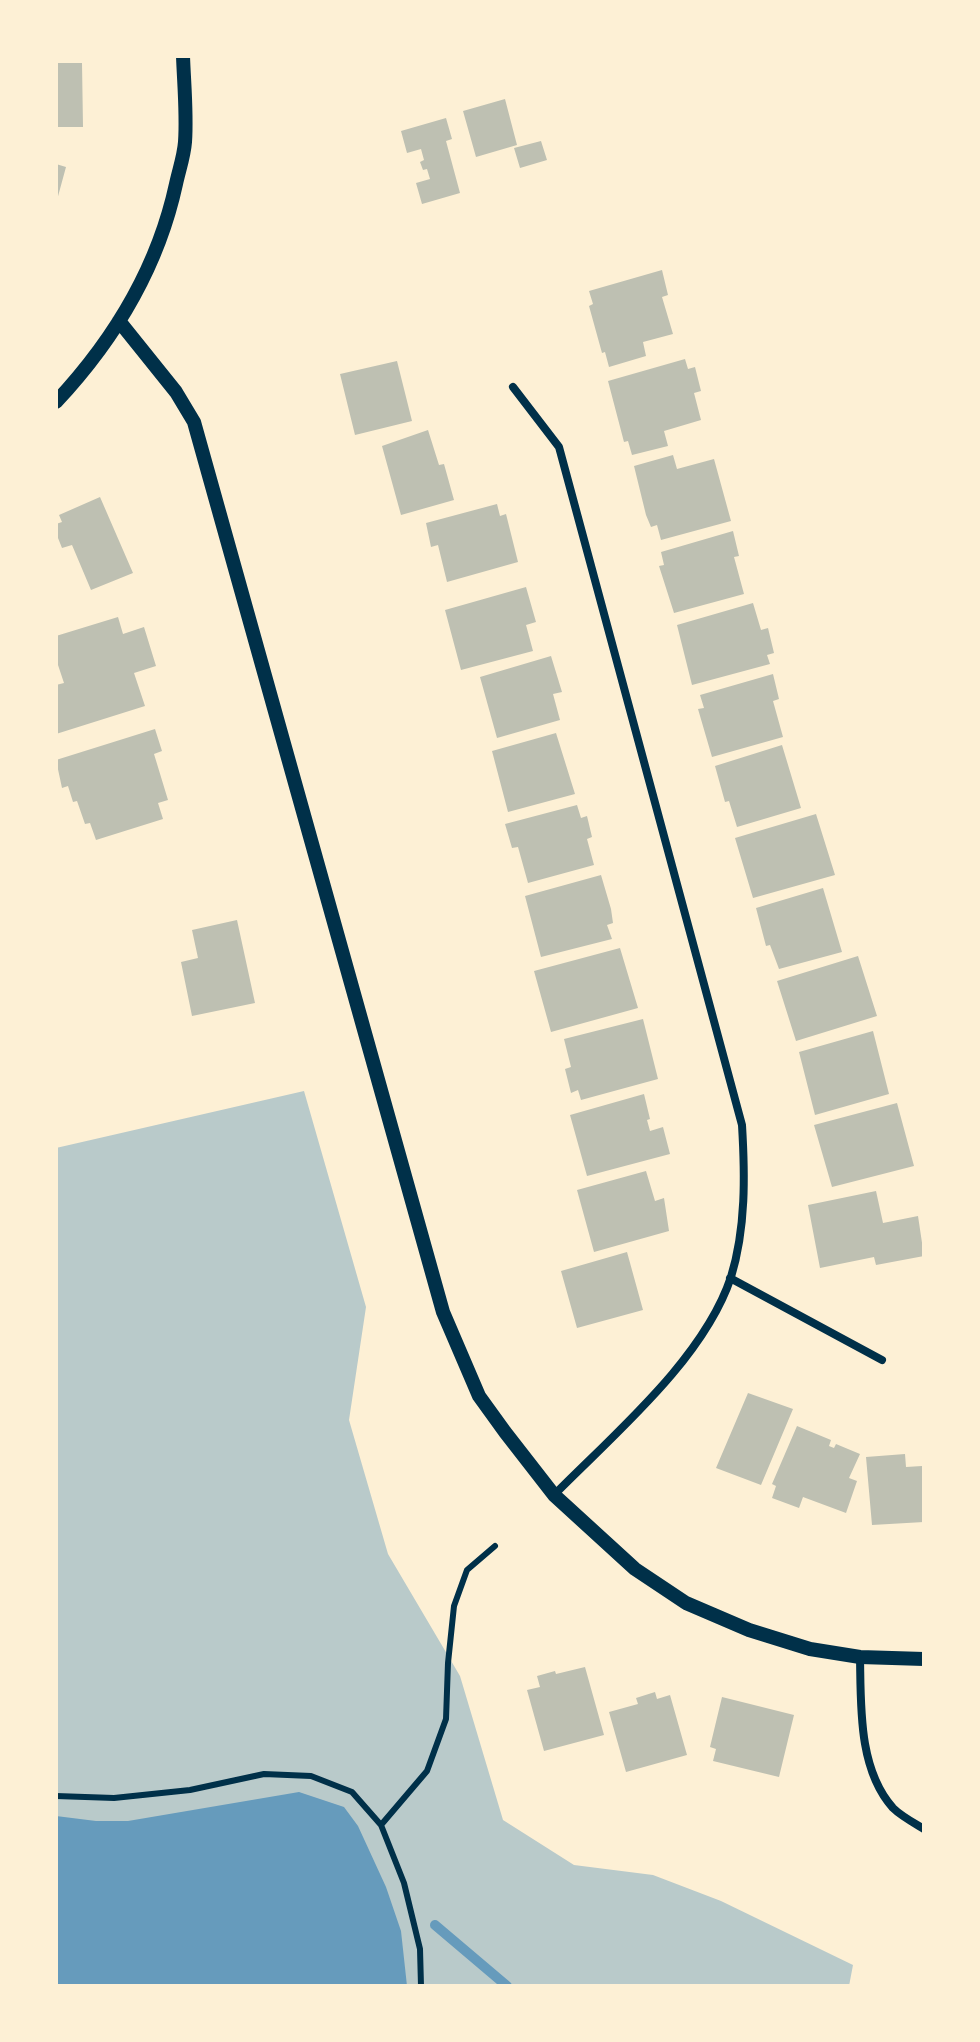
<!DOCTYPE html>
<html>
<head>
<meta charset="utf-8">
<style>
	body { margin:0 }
	#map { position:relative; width:980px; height:2042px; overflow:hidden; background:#fdf0d5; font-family:"PT Serif",serif }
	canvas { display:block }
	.frame { position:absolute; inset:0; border:58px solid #fdf0d5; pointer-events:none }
</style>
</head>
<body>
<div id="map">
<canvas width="980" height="2042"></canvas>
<div class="frame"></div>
</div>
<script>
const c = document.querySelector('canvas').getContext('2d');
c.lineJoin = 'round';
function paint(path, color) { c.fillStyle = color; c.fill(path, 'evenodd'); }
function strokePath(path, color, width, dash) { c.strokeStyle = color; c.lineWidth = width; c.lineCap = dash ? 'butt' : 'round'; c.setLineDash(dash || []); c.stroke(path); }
paint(new Path2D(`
	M304,1091L366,1307L349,1420L388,1554L460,1676L503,1820L574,1865L653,1875L721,1901L853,1965L849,1986H56V1148Z`), '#b9caca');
paint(new Path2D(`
	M299,1792L344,1807L358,1826L386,1887L401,1931L407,1986H56V1816L96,1821H128Z`), '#669bbc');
strokePath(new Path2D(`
	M435,1925L507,1986`), '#669bbc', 10);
paint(new Path2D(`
	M56,63H82L83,127H56Z
	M505,99L517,145L476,157L463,111Z
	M446,118L452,139L446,141L460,193L422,204L416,183L430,179L427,169L423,170L420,162L424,160L421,149L407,153L401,131Z
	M541,141L547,160L520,168L514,148Z
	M56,164L66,167L57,200L56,199Z
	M662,270L668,295L662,297L673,334L643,342L646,356L609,367L605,352L602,353L589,306L593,304L589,291Z
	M685,359L688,369L695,367L701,391L694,393L701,420L664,431L668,446L632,455L628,441L624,442L608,381Z
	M397,361L412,421L355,435L340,374Z
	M428,430L439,465L444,464L454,500L401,515L382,446Z
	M673,455L677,469L714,459L731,521L661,540L657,525L651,527L646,515L634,466Z
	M100,497L133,573L91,590L72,545L62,548L56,533V524L62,522L59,515Z
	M497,504L500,516L506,514L518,562L447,582L438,545L431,547L426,523Z
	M733,531L739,556L734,557L744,594L674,613L659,566L664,565L661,552Z
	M526,587L536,622L526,625L533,651L461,670L445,610Z
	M753,603L761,630L768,628L774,653L767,655L770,664L692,685L677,625Z
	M118,617L123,634L144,627L156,666L134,673L145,706L56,734V685L64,683L56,659V636Z
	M551,656L562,692L553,694L560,720L497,738L480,677Z
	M773,674L779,699L773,701L783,737L712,757L698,709L704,708L700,695Z
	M155,729L162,751L154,754L168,800L158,803L163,819L96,840L90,823L85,824L77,801L73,802L68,786L62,788L56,760Z
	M556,733L575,794L508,812L492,751Z
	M782,745L801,808L737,827L729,801L725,802L715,766Z
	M577,805L581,818L587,816L592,837L587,839L594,865L528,883L518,847L512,848L505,824Z
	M816,814L835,875L753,898L735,838Z
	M601,875L611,909L613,923L607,925L612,939L541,957L525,896Z
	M823,888L842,952L779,969L770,945L766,946L756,908Z
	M237,920L255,1003L192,1016L181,962L198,958L192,930Z
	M620,948L638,1008L551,1032L534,971Z
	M858,956L877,1016L796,1041L777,981Z
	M643,1019L658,1079L581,1100L578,1090L571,1093L565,1069L571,1067L564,1039Z
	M873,1031L889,1094L815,1115L799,1052Z
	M644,1094L650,1119L647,1120L650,1131L663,1127L670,1154L587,1176L570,1115Z
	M897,1103L914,1166L832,1187L814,1125Z
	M646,1171L655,1201L664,1198L669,1231L594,1252L577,1190Z
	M876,1191L883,1223L918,1216L924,1256L876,1265L874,1257L820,1268L808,1205Z
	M627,1252L643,1310L577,1328L561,1271Z
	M748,1393L793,1409L761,1485L716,1468Z
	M797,1426L831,1440L829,1446L834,1448L836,1444L860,1454L849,1478L857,1481L846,1513L803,1497L799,1508L772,1498L776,1486L772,1484Z
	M905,1454L906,1467L922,1466L924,1470V1522L872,1525L866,1457Z
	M585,1667L604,1735L544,1751L527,1690L540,1687L537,1676L555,1671L556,1674Z
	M655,1692L657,1699L670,1695L687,1755L626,1772L609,1712L638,1704L636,1698Z
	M722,1697L794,1715L779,1777L713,1761L716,1749L710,1747Z`), '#bec0b2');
strokePath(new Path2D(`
	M56,1796L114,1798L190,1790L264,1774L311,1776L352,1792L381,1825L404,1883L420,1949L421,1986
	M381,1825L427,1771L446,1719L448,1663L454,1606L467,1570L495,1546`), '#003049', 6);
strokePath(new Path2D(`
	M513,387L559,447L742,1125C745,1175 746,1228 731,1277C704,1359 613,1435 554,1495
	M730,1278L882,1360
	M860,1657C861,1705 858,1769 893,1808C901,1816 914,1823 924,1829`), '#003049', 8);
strokePath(new Path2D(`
	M119,321L176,392L194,422L443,1312L479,1396L505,1432L554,1495L635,1569L686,1603L749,1630L810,1649L860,1657L924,1659
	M56,402C114,340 158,267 176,184C179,170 184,156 185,142C187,114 184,84 183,56`), '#003049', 14);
</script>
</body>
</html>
